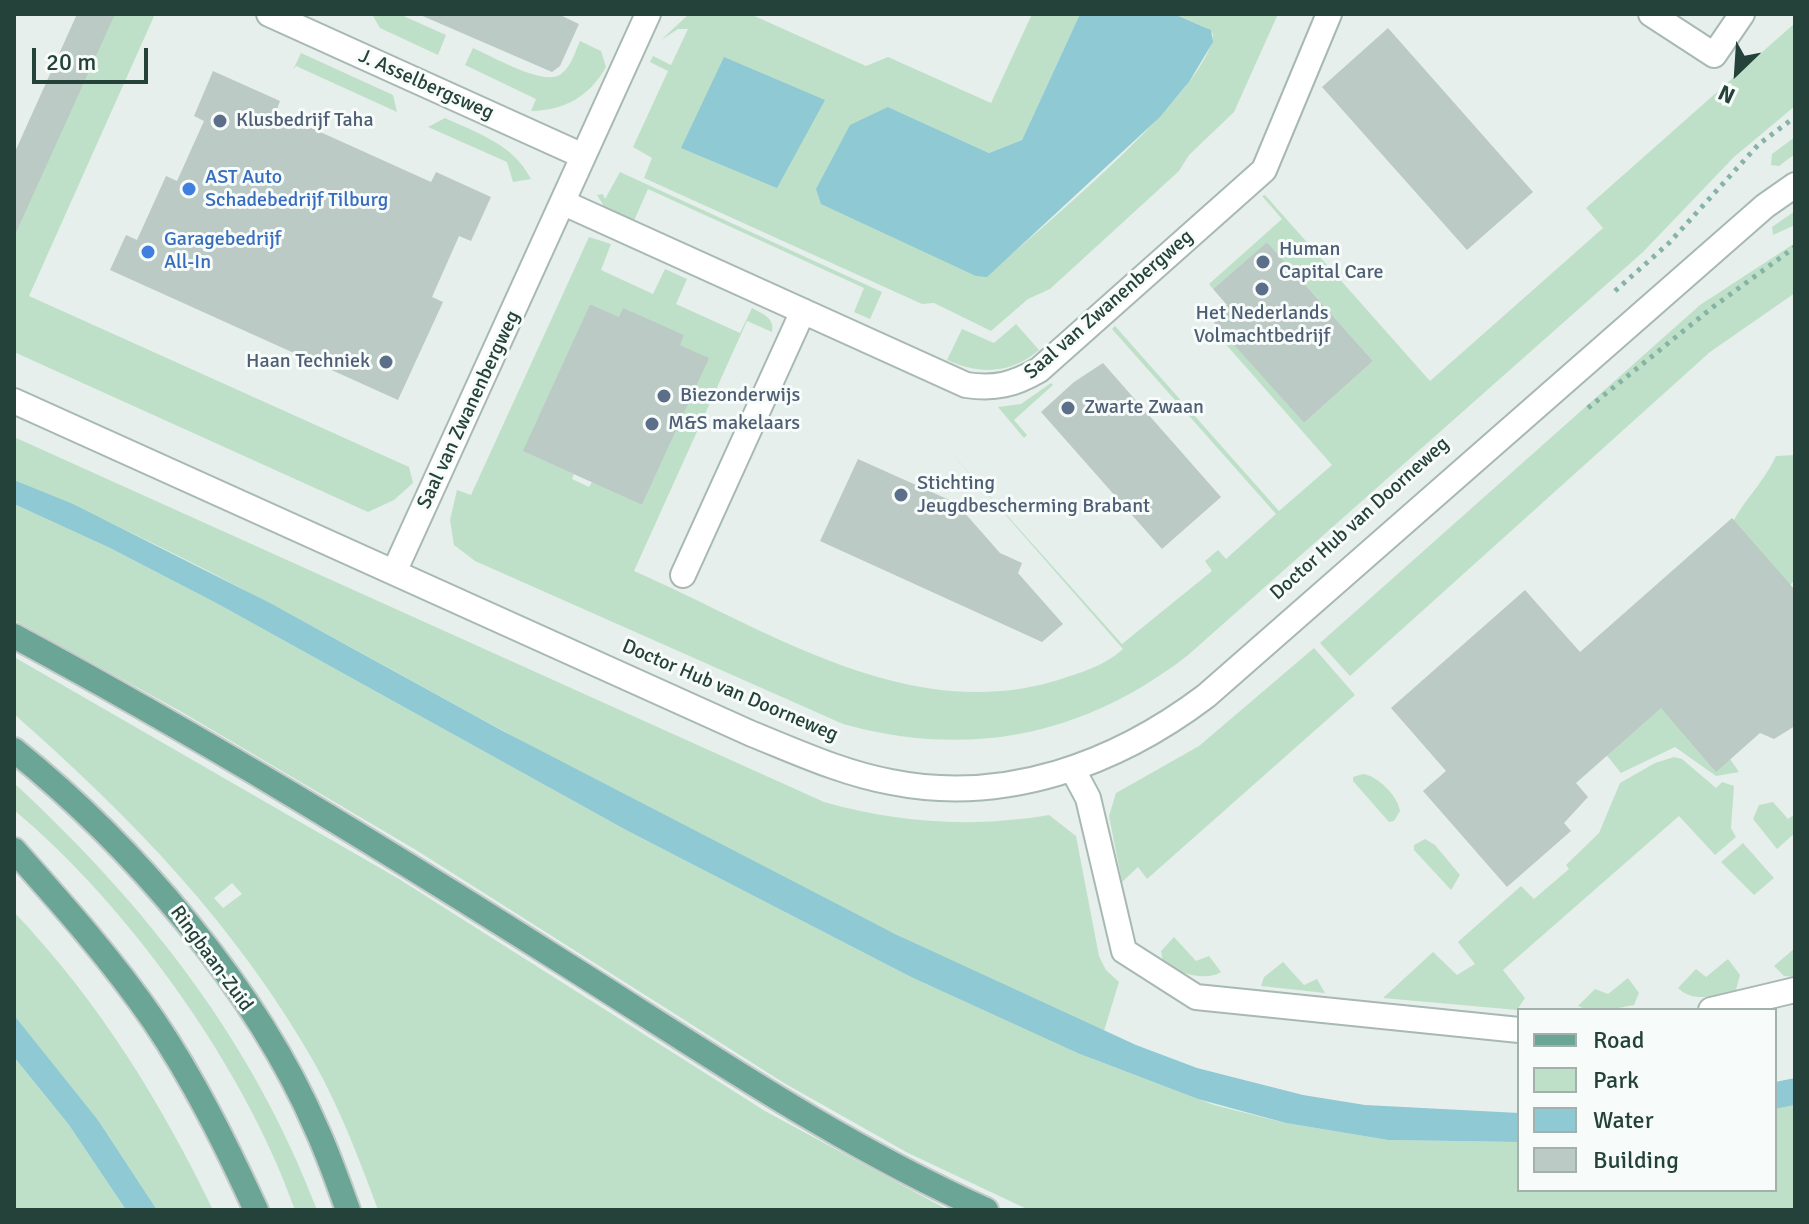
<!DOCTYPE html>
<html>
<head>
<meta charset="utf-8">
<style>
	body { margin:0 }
	#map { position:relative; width:1809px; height:1224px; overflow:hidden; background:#e6efeb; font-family:Signika,sans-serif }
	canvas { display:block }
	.frame { position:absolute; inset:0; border:16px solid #24423a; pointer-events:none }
	.legend { position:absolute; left:1517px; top:1008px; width:260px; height:184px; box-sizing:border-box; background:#f7fbf9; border:2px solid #a3b1ad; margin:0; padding:10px 14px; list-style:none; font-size:24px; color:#24423a }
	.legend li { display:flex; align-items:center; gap:16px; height:40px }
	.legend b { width:40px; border:2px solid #a3b1ad }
	.north { position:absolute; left:1697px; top:32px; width:80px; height:80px; -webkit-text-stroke:6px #f7fbf9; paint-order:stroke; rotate:205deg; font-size:22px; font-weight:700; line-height:32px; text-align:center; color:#24423a }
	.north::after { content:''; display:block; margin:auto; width:28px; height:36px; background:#24423a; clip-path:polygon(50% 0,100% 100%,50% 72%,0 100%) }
	.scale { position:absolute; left:32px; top:48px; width:116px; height:36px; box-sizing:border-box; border:4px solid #24423a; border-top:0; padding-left:10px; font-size:24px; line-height:28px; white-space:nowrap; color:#24423a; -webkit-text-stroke:6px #f7fbf9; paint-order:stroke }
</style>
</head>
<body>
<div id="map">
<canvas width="1809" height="1224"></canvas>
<div class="frame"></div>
<ul class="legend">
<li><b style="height:10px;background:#6aa596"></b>Road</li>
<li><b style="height:22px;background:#bfe0c8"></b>Park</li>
<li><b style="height:22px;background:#8ec9d4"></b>Water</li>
<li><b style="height:22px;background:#bbcac4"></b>Building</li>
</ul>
<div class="north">N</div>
<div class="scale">20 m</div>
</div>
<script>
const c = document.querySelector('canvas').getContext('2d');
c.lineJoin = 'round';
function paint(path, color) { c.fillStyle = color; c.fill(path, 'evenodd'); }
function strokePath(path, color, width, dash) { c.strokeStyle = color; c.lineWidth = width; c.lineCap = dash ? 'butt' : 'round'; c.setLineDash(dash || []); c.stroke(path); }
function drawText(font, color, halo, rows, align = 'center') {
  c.font = font + ' Signika,sans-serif'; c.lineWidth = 6; c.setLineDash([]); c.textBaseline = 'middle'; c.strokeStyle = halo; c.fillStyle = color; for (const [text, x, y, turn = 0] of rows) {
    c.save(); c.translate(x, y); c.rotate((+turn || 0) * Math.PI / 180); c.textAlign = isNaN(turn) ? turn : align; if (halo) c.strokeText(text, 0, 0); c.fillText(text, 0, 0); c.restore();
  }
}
paint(new Path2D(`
	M104,14H155L29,296L409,467L413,483L394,500L368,512L14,352V227Z
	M372,14H399L446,35L438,55L380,28Z
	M689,14H750L866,66L888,57L991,103L1032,14H1080L1022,140L989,153L888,107L986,277C1033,234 1210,91 1213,34L1207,28L1174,14H1278L1234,112L1189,155L1179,171L1050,289L1028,299L991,331L934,303L922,304L644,178L652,158L633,147L668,71L650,62L653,56L671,65L688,29H678L661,40Z
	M1795,23V106L1734,157L1643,252L1187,656C1083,736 970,759 843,724L475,561L454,545L450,520L457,490L471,495L589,237L611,244L601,270L653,294L665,269L687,279L676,304L740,333L752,308C763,314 775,318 772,332L747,321L634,571C767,629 908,726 1058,680C1082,672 1104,666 1123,649L946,447L1122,644L1212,571L1205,561L1218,550L1226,559L1276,514L1112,329L1115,326L1279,511L1332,465L1215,332L1220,328L1304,423L1373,361L1267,242L1213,289L1209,284L1282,219L1262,196L1265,195L1430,381L1603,228L1586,208ZM590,304L708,358L642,505L592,482L589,487L572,479L574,474L524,451Z
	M580,41L601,51L606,67C589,97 565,110 531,111L536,99L465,65L473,48C492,56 544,87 561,74C571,67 575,52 580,41Z
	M301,53L393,95L397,112L296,66L293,70Z
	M445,118C479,134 513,144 531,179L513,182L507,162L428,127Z
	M1795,137V154L1779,166L1771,165L1772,154Z
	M620,172L882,292L870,319L854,312L864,288L648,189L633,223L605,208L597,195L603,194L605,199Z
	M1795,211V225L1773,235L1772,227Z
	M1795,243V293L1710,352L1350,676L1320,643L1700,305Z
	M1016,324L1039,350C1011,374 980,375 947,360L962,329L994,343Z
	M1051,383L1053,385L1014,420L1027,435L1024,438L998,407L1021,404Z
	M14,437L824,802C899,823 971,828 1049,815L1076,836L1099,956L1106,970L1119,982L1104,1031C899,940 697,837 500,729C340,642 182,550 14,480Z
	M1795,455V580L1787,588L1731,525C1744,500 1764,482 1776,456Z
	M14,504L110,548L218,604L626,830L911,977L1093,1059L1214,1105L1286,1123L1388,1140L1519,1142V1190H1775V1109L1795,1105V1210H1029L908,1153L784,1083L416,850L180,711L14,620Z
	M1314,648L1355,695L1147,879L1138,867L1122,882L1109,816L1116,793L1199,746Z
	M14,657L399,879L765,1111L948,1210H378C360,1161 341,1111 315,1064C236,925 133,819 14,714ZM232,883L242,894L223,908L214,898Z
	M1652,690L1728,756L1739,772L1716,776L1675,747L1621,773L1604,752Z
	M1674,757L1682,759L1716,788L1722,782L1734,786L1731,828L1736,837L1715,855L1679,816L1503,970L1525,998L1517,1010L1383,998L1433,952L1457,975L1475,964L1458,942L1521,886L1534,899L1569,869L1566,865L1599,833L1620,783L1655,763Z
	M1363,774C1378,776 1398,796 1400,811L1394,821L1389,822L1353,781V777Z
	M14,783C146,905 253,1041 317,1210H295C245,1068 129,906 14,810Z
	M1773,802L1788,819L1795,814V833L1777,849L1753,819L1759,805Z
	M1425,839L1435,845L1460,875L1451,890L1414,850V845Z
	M1743,843L1774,878L1754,895L1721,862Z
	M14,912C100,1003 159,1099 213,1210H157L98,1120L14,1015Z
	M1174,937L1196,961L1209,956L1221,972C1206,982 1178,973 1163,963L1161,951Z
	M1795,948V977L1784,976L1774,966Z
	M1728,959L1740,975L1736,990C1716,995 1694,1004 1678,988L1696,969L1706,977Z
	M1283,962L1304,985L1317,979L1325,993L1261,986L1264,977Z
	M1628,978L1639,993L1634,1005C1618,1008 1592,1014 1578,1006L1595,989L1608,994Z
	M14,1057L69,1125L126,1210H14Z`), '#bfe0c8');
paint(new Path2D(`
	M1080,14H1174L1211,30L1213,42L1189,82L1160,117L987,277L976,276L821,204L816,189L850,125L888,107L989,153L1022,140Z
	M724,57L825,100L777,188L681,148Z
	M14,480L73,504L270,603L501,730L895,934L1136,1045L1197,1068L1303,1095L1365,1105L1519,1113V1142L1388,1140L1286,1123L1198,1099L1080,1054L911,977L626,830L218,604L110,548L14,504Z
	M14,1015L98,1120L157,1210H126L69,1125L14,1057Z
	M1795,1078V1105L1775,1109V1082Z`), '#8ec9d4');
paint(new Path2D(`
	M77,14H115L14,237V154Z
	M418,14H558L579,24L560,66L552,72Z
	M1388,28L1533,192L1467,250L1322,87Z
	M213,71L280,101L276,112L431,182L436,172L491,197L471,241L459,236L432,297L443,302L398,400L110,270L126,235L137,240L166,176L177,181L204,121L194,116Z
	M1267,242L1373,361L1304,423L1211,319L1227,305L1213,289Z
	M590,304L619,317L623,308L684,335L680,345L709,358L642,505L523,451Z
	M1103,363L1221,497L1162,549L1041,412L1074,382Z
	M858,459L956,503L1000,553L1022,563L1018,573L1063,624L1042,642L820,541Z
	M1732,518L1795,590V726L1774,739L1760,733L1716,772L1661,708L1576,783L1588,797L1564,823L1571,831L1507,887L1423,791L1446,771L1391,708L1525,590L1580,652Z`), '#bbcac4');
const minor = new Path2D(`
	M269,14L583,156
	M1651,14L1714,55L1742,14
	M564,203L966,385C995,389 1013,385 1039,370L1264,170L1329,14
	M14,401L752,734C797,752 842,773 891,782C1005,805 1116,764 1206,696L1765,206L1795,185
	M394,572L648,14
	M683,575L803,311
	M1073,770L1088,798L1124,951L1196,997L1519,1030
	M1711,1010L1795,990`);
const major = new Path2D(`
	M14,636C202,737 384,849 564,963C702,1050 837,1143 986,1210
	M14,750C133,846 256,988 317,1130C329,1156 338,1183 348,1210
	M14,850C63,905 112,960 154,1021C194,1080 226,1145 256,1210`);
strokePath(minor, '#a8b8b2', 28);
strokePath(major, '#c2cac8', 28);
strokePath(new Path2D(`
	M1615,291L1669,243L1759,144L1795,117
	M1588,408L1713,307L1795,247`), '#86b3a5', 5, [4, 6]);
strokePath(minor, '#fff', 24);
strokePath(major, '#6aa596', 24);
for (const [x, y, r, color] of [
	[220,121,8,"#5c6f8a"],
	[189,189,8,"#3f7fe0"],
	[148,252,8,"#3f7fe0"],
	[1263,262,8,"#5c6f8a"],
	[1262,289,8,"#5c6f8a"],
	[386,362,8,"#5c6f8a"],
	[664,396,8,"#5c6f8a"],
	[1068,408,8,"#5c6f8a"],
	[652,424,8,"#5c6f8a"],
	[901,495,8,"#5c6f8a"]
]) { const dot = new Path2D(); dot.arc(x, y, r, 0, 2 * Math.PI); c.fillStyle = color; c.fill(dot); strokePath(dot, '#f7fbf9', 3); }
drawText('20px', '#24423a', '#f7fbf9', [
	["J. Asselbergsweg",426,85,24],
	["Saal van Zwanenbergweg",1109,305,-41],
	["Saal van Zwanenbergweg",469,410,-65],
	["Doctor Hub van Doorneweg",1360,519,-42],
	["Doctor Hub van Doorneweg",730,691,23],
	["Ringbaan-Zuid",211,959,54]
]);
drawText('20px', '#4e5e75', '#f7fbf9', [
	["Klusbedrijf Taha",236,121],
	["Human",1279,250],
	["Capital Care",1279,273],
	["Het Nederlands",1262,314,"center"],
	["Volmachtbedrijf",1262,337,"center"],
	["Haan Techniek",370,362,"right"],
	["Biezonderwijs",680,396],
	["Zwarte Zwaan",1084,408],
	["M&S makelaars",668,424],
	["Stichting",917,484],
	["Jeugdbescherming Brabant",917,507]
], 'left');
drawText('20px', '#366cbe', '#f7fbf9', [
	["AST Auto",205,178],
	["Schadebedrijf Tilburg",205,201],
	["Garagebedrijf",164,240],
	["All-In",164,263]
], 'left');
</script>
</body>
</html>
